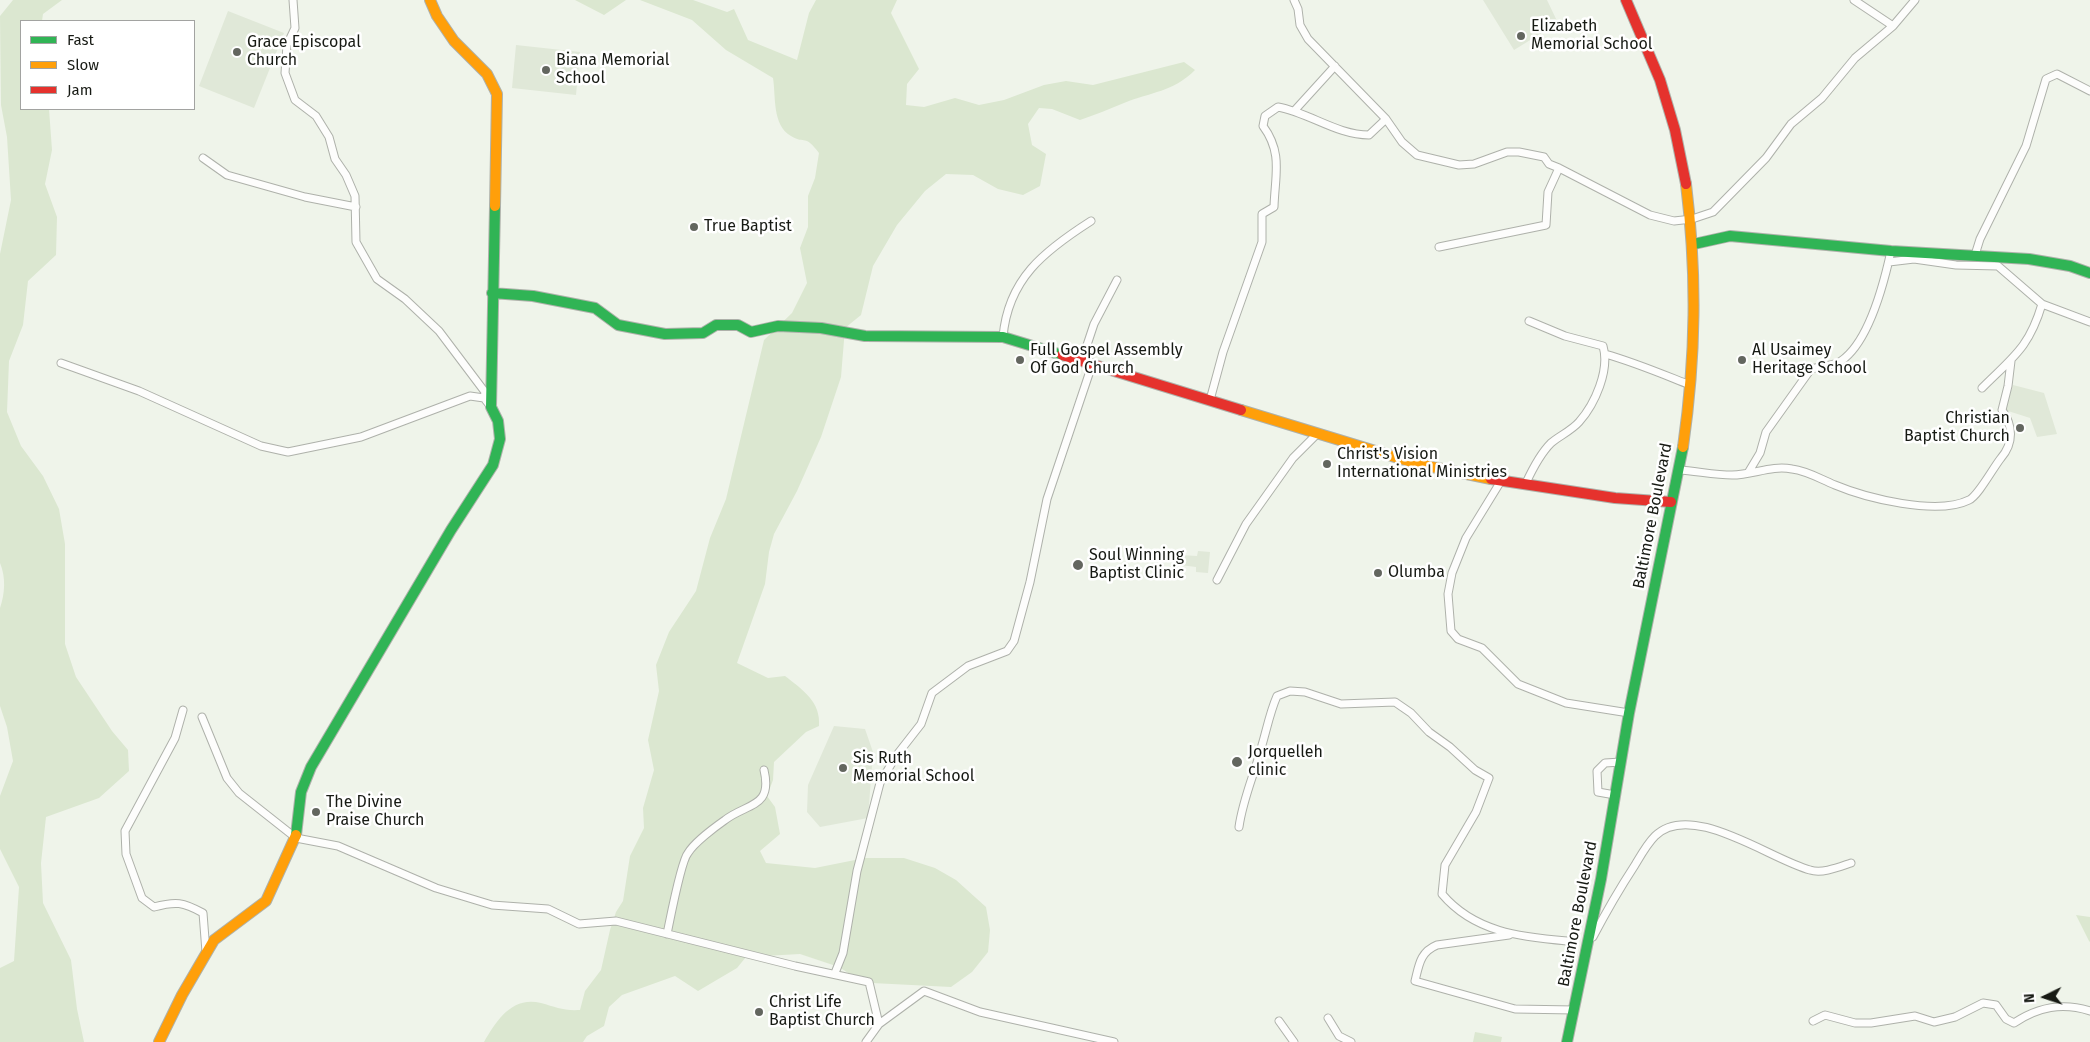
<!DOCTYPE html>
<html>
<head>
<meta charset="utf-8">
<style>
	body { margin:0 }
	#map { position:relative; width:2090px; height:1042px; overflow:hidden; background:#eff4ea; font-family:"Fira Sans",sans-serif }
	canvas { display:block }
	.legend { position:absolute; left:20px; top:20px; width:175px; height:90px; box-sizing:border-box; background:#fff; border:1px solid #a2a3a1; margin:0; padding:6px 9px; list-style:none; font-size:15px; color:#171a14 }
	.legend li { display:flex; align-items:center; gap:10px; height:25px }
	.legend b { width:25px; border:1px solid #a2a3a1 }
	.north { position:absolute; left:2020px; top:972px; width:50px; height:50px; -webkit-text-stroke:4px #fff; paint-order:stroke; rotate:266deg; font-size:14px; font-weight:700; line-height:20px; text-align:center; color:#171a14 }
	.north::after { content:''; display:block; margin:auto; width:18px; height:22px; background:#171a14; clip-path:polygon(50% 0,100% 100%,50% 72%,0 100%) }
</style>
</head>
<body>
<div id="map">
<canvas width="2090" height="1042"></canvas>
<ul class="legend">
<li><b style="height:6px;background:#30b455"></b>Fast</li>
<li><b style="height:6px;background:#ff9f0a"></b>Slow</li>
<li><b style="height:6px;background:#e5322d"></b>Jam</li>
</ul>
<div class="north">N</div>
</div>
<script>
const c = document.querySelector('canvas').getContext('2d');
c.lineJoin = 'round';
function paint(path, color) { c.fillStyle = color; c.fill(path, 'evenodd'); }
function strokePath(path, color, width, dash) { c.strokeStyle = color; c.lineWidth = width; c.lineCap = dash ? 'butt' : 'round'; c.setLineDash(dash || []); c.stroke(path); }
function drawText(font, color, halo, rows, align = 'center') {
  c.font = font + ' "Fira Sans",sans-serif'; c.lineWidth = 5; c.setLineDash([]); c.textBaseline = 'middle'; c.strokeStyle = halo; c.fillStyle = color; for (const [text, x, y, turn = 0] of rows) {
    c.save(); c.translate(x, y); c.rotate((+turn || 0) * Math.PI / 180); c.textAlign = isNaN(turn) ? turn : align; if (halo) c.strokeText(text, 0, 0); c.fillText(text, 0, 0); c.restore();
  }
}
paint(new Path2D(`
	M1483,0H1547L1558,23L1514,50Z
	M228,11L284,33L254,108L199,86Z
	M516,45L580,52L576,95L512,88Z
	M2013,385L2044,393L2057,434L2037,437L2030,418L2005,410Z
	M1198,551L1210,552L1208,573L1196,572V567L1180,565L1181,555L1197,556Z
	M834,726L865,729L873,752L868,818L820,827L807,812L808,785Z`), '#e0e8d8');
paint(new Path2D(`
	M13,0H62L43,14L42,21H21V109H49L52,150L45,184L57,217L56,255L28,281L23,325L9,361L7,412L21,446L43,476L59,509L65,544V644L76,677L112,731L128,750L129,771L99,798L46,817L41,863L43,903L71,960L77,1009L84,1042H0V968L14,961L19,887L0,849V796L13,761L7,727L0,706V608C5,594 6,577 0,563V254L11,200L7,137L1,105L0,16Z
	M575,0H626L604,15Z
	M640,0H693L727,12L734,9L748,40L797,60L809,13L816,0H897L891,13L919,69L907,84L906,105L924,107L955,98L979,105L1004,100L1044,85L1066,81L1093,85L1184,62L1195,70C1173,92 1151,92 1124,103C1109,109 1095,115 1080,120L1052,109L1039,108L1028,124L1032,145L1046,154L1040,186L1023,195L998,189L973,175L946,174L925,191L897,225L873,266L861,315L845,328L841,377L821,437L797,491L774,534L769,552L765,584L737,663L768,678L785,676C803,690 821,702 819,726L806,732L774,762L773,780L767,796L775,807L780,834L760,851L766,863L815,868L865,858H904L935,868L956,880L986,907L990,930L988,952L972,972L951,987L872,983L853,976L839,967L800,954L746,957L737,968L698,991L675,976L622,995L609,1007L604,1026L587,1036L583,1042H484C497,1020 512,996 541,1003C556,1007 563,1011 580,1010L585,991L601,970L610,930L616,912L623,901L630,856L644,828L643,808L654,770L648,740L659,691L656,665L669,632L696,591L710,538L726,499L764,340L792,313L807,283L800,248L808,227V196L815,178L819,153C804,133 806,145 791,136C772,125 776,97 773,78L726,50L692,20Z
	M2076,915L2090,917V942L2089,941Z
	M1475,1032L1502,1037L1501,1042H1473Z`), '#dbe7d0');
const street = new Path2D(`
	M293,0L295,28L287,45L285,73L295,100L316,116L329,137L335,159L346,175L355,196L356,242L377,279L405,299L439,331L485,392L484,398L491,407
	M1294,0L1298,9L1300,25L1308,39L1386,119L1402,142L1417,155L1459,165L1474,164L1507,152H1519L1544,157L1549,164L1559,168
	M1854,0L1893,26
	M1295,110L1335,66
	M203,158L227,175L305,197L356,207
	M1439,247L1546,225L1548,192L1559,168L1650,215L1674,221L1692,219L1713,212L1766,158L1791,124L1822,98L1855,58L1893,26L1915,0
	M1975,255L1980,239L2026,146L2046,79L2057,74L2090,91
	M1889,262L1914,259L1956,265L1998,266L2042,304L2090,322
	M1003,337C1008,279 1044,251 1091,221
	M1605,354C1634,362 1662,374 1690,385
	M1082,360L1094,324L1117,280
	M61,363L139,391L261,446L288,452L361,437L470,396L484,398
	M1982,388C2013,357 2029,348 2042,304
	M1210,400L1223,352L1262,242V214L1274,207C1275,175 1283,153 1263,126L1265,116L1278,107C1310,113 1337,135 1369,135L1386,119
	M1679,470C1696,471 1715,475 1732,475C1753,475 1771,465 1792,469C1808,471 1820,479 1835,485C1866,498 1937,516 1969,500C1978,496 1993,468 2001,458C2014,443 2013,425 2002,410L2008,386L2011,361
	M1748,473L1760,453L1766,432L1811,369C1819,367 1836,365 1841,361C1869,342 1884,283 1891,251
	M1501,481L1466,538L1452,573L1448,594L1451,631L1458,639L1482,648L1518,684L1566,703L1629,713
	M1526,483C1532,470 1540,454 1551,443C1559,436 1571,431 1579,422C1595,404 1610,370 1603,346L1565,336L1529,321
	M1217,580L1246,524L1293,458L1317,434
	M183,710L175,738L125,831L126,854L142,898L154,907C176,901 183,902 203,913L206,952
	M202,717L227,778L239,793L296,838L338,846L436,888L492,905L548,909L579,924L616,921L795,966L869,982L879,1024L924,991L980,1012L1114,1042
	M1615,795L1598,792L1597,771L1605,763L1621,762
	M1239,827C1243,798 1255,773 1262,745C1267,728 1270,712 1277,696L1290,691L1305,692L1341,704L1395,702L1411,713L1429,732L1450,747L1475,770L1489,778L1476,812L1445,865L1442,894C1474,932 1520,937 1567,941
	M667,934C670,920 681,861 688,853C694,843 715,827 725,820C747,803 773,808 764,770
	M1509,935L1437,945C1420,952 1419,965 1415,981L1515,1009L1574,1010
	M1593,937C1606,912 1620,888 1635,865C1641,855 1647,844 1655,836C1691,800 1771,860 1810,870C1822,874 1839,867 1851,863
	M835,973L843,953L857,871L880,783L896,756L921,724L932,693L968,666L1007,651L1014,641L1030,582L1047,499L1092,365
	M1328,1018L1339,1036L1351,1042
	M1279,1021L1294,1042
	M1813,1021L1825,1015L1855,1023H1871L1915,1016L1934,1022L1955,1017L1983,1003L1996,1005L2006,1019L2014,1023C2038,1007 2062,1002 2090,1011
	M866,1042L879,1024`);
const fast = new Path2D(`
	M1694,244L1730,236L1891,251L2029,259L2070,266L2090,273
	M492,293L533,296L595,308L618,325L665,334L703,333L716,325H738L751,332L778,326L821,328L865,336L1003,337L1062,355
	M296,835L301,792L311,767L451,530L493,465L500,439L498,421L491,407L495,206
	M1567,1042L1601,879L1629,713L1683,447`);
const slow = new Path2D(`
	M430,0L437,16L454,41L487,74L497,94L495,206
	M1241,410L1418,464L1491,479
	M1683,447C1696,356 1697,274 1686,184
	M159,1042L182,995L214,940L266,901L296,835`);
const jam = new Path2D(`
	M1626,0L1660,80L1675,130L1686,184
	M1062,355L1241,410
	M1491,479L1615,498L1671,502`);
strokePath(street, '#aeb1aa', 9);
strokePath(fast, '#aeb1aa', 12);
strokePath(slow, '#aeb1aa', 12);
strokePath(jam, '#aeb1aa', 12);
strokePath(street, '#fdfdfc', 7);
strokePath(fast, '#30b455', 10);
strokePath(slow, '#ff9f0a', 10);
strokePath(jam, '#e5322d', 10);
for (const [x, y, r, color] of [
	[1521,36,5,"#63665f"],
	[237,52,5,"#63665f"],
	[546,70,5,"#63665f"],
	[694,227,5,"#63665f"],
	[1020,360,5,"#63665f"],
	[1742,360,5,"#63665f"],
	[2020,428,5,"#63665f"],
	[1327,464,5,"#63665f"],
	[1078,565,6,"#63665f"],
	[1378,573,5,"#63665f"],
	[1237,762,6,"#63665f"],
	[843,768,5,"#63665f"],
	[316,812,5,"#63665f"],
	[759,1012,5,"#63665f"]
]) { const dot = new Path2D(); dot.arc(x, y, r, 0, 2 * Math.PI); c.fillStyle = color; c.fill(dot); strokePath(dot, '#fff', 2); }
drawText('16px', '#171a14', '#fff', [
	["Elizabeth",1531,27],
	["Memorial School",1531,45],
	["Grace Episcopal",247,43],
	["Church",247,61],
	["Biana Memorial",556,61],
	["School",556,79],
	["True Baptist",704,227],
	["Full Gospel Assembly",1030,351],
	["Of God Church",1030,369],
	["Al Usaimey",1752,351],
	["Heritage School",1752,369],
	["Christian",2010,419,"right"],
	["Baptist Church",2010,437,"right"],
	["Christ's Vision",1337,455],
	["International Ministries",1337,473],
	["Soul Winning",1089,556],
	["Baptist Clinic",1089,574],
	["Olumba",1388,573],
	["Jorquelleh",1248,753],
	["clinic",1248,771],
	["Sis Ruth",853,759],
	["Memorial School",853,777],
	["The Divine",326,803],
	["Praise Church",326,821],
	["Christ Life",769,1003],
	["Baptist Church",769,1021]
], 'left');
drawText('16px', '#171a14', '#fff', [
	["Baltimore Boulevard",1653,516,-79],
	["Baltimore Boulevard",1578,914,-79]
]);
</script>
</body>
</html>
